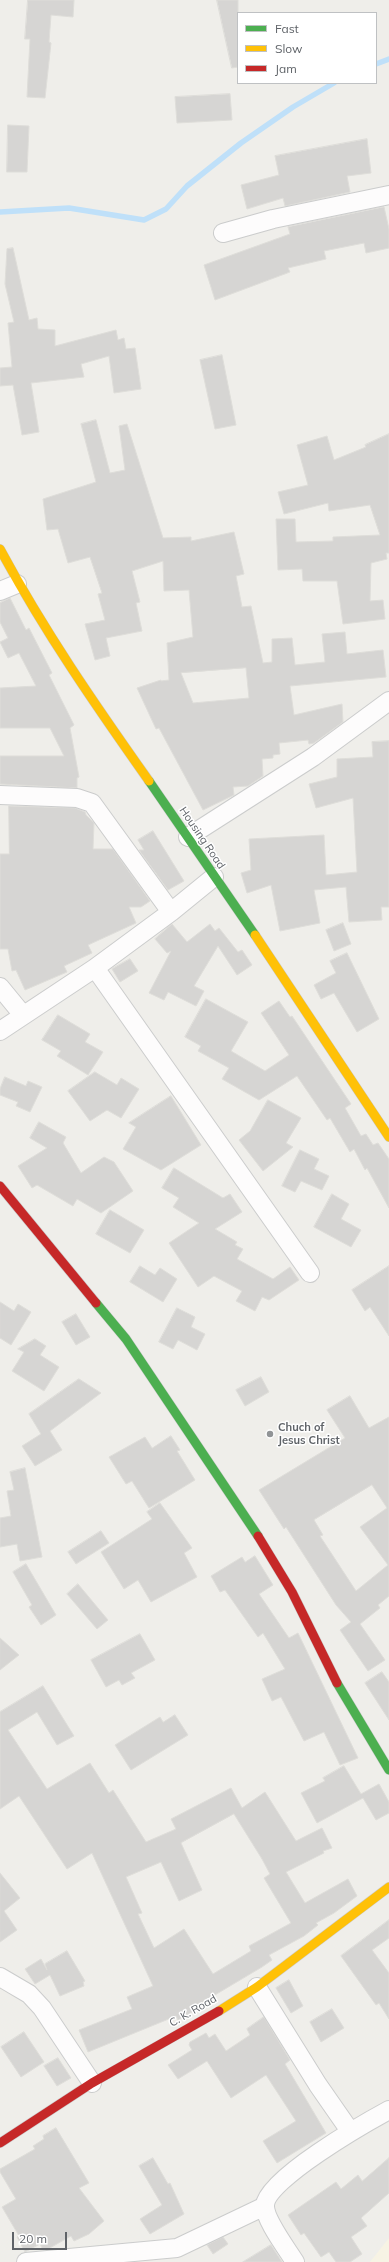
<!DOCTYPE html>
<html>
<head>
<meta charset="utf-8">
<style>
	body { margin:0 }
	#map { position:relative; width:389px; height:2262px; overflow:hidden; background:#efeeea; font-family:Mulish,sans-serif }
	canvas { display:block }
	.legend { position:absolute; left:237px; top:12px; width:140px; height:72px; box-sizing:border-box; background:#fff; border:1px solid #bfc1c3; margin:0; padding:5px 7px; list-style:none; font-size:12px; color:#5f6368 }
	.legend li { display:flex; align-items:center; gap:8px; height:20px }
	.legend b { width:20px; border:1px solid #bfc1c3 }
	.scale { position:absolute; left:12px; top:2232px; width:55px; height:18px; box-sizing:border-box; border:2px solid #5f6368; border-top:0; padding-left:5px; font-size:12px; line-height:14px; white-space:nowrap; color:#5f6368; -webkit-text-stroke:3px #fff; paint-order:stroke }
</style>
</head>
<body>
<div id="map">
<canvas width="389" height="2262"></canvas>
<ul class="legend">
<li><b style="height:5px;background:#4caf50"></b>Fast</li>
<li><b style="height:5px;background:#ffc107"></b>Slow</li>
<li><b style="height:5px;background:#c62828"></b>Jam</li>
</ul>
<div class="scale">20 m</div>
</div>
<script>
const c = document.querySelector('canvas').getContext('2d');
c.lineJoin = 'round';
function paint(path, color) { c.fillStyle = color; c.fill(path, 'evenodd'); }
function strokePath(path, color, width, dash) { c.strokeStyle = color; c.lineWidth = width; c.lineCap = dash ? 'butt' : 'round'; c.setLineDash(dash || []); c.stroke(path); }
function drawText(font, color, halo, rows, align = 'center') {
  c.font = font + ' Mulish,sans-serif'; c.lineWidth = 3; c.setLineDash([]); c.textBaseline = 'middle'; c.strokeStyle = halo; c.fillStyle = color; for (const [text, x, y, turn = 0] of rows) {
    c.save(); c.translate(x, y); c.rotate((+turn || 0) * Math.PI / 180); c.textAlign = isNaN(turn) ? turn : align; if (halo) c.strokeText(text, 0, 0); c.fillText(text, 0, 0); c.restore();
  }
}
paint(new Path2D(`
	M389,2238V2262H370Z`), '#f7f3e4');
strokePath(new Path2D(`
	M376,64L389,59
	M0,212L69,208L144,220L166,209L187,186L241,143L293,107L334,83`), '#bfe0f9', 5.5);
const building = new Path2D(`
	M28,0H74L73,17L51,15L49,42L51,43L45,98L27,97L30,39H25Z
	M217,0H238V67L232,68Z
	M230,94L232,120L177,123L175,97Z
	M8,125L29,126L27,172H7Z
	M367,139L371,173L347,176L350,192L285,206L283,198L247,209L241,185L279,175L275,156Z
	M384,207L389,229V248L366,253L364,243L324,251L326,259L288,268L290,272L215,300L204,265L290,234L288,227Z
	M13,248L29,320L37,318L38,329L55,330V346L116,330L118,340L124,338L126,349L135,348L141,389L114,393L109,356L81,364L84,377L31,383L39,432L22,435L13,385L0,386V368L12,367L8,323L14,322L5,284L7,249Z
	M222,355L236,425L215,429L200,360Z
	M96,420L110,473L125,470L119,426L127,424L163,538L191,537V541L234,532L244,574L236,576L242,607L251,606L263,663L272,662V639L292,638L295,665L325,662L322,634L345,632L347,654L383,650L386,677L290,686L294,715L342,704L343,722L314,743L309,744L308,740L279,743L280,754L273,755V758L262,759L263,776L248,786L233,787L234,795L203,810L159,728L156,729L137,688L161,680V681L169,680L167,643L193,637L189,590L164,591L163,561L132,571L140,602L136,603L142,631L106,638L110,656L95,660L85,624L105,620L98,594L102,593L90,557L68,563L58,529L47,530L43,499L96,482L81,424ZM246,668L249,698L193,703L181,673Z
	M389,434V553H386L387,559L371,563L370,601L383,600L385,619L343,624L337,581H303L302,569L278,570L276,519H295L296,542L333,541V537L380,535L370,505L329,511L328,503L284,514L278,492L308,485L297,445L327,436L334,460L366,447L365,445Z
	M10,598L26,630L29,628L52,673L49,675L74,725L70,728L79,777L77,778V788L0,784V756H64L50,728H0V688L36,686L19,653L8,658L0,642L8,638L0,622V603Z
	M389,741V907H381L382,920L349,922L346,887L314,890L320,923L280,931L271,885L247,893L241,873L251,870L249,839L324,835L326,875L357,872L353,798L316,808L309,784L337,777V759L373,757L372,742Z
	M9,806L75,808L85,812L86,815L94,823L93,849H113L150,901L141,907H129L136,923L88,945L92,953L64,966L67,972L25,990L16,970L12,971L8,949H0V854H9Z
	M153,831L184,881L168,890L139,850H144L138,840Z
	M343,923L351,944L334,951L326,930Z
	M172,924L187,942L210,924L215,931L219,928L238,952L242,950L252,965L237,975L218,946L194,986L204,991L196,1006L168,992L164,1000L149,993L171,951L167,953L155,939Z
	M347,953L379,1019L357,1032L334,993L321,999L314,985L336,973L330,961Z
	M130,959L138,971L120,982L112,969Z
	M206,999L248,1022L231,1051L265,1071L289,1055L261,1013L279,1001L290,1017L292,1016L351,1104L345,1108L361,1136L366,1134L373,1145L378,1143L389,1159V1208L367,1168L365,1170L354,1149L350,1152L330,1118L327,1120L297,1076L259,1100L222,1079L229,1068L198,1051L201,1046L185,1037Z
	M58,1015L90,1034L85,1042L103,1052L88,1075L57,1056L61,1051L42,1040Z
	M95,1072L117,1085L121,1078L139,1089L121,1118L107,1110L90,1121L68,1091Z
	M5,1077L26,1086L28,1081L42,1087L30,1112L16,1106L18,1102L0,1095V1089Z
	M171,1096L201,1145L161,1170L123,1149L136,1127L129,1123Z
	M268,1100L301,1118L286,1143L293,1147L263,1171L239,1140L250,1131Z
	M39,1122L66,1137L63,1143L81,1173L104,1157L114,1162L133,1191L101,1213L77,1199L73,1206L37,1185L32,1188L18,1166L47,1148L30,1138Z
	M300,1150L319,1159L314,1169L329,1176L322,1190L301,1181L295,1192L282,1186Z
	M174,1168L223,1198L230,1194L242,1212L215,1229L237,1242L235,1245L243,1249L237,1259L273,1279L290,1267L299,1280L269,1300L262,1297L255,1311L236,1301L242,1291L214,1276L198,1287L169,1243L199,1223L173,1207L179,1198L162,1188Z
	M332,1194L349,1204L341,1219L361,1230L351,1247L314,1227Z
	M110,1210L144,1230L130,1253L96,1234Z
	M140,1266L155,1275L160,1268L177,1279L163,1302L130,1282Z
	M389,1266V1336L370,1307L365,1311L352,1290Z
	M0,1302L14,1311L18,1304L31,1312L11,1345L0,1338Z
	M177,1308L195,1317L191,1327L205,1334L197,1350L178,1340L173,1349L159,1342Z
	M76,1314L90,1337L76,1345L62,1322Z
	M35,1339L46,1346L40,1355L59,1367L44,1391L12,1371L24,1352L18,1349Z
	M261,1377L269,1392L245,1406L236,1390Z
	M79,1379L101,1393L50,1431L62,1450L35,1466L22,1446L41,1434L29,1414Z
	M350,1396L369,1428L389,1417V1596L378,1605L380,1608L360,1624L385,1660L368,1671L340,1630L351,1622L336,1605L286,1527L284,1529L259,1490L345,1438L327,1410ZM372,1485L387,1508L360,1527L388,1565L356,1591L320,1536L323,1535L314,1520Z
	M171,1436L180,1450L177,1451L195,1480L149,1508L132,1481L126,1484L109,1457L145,1437L152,1448Z
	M25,1468L42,1557L20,1561L17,1544L0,1547V1518L11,1516L7,1491L14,1490L10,1472Z
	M160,1503L192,1548L184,1553L197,1577L151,1602L138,1580L124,1589L101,1552L152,1519L147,1512Z
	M101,1531L109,1543L76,1564L68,1552Z
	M255,1556L273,1585L259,1594L289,1638L298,1633L358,1758L340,1765L324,1732L304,1741L281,1697L272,1701L262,1679L285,1669L263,1633L258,1637L225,1590L220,1592L211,1576L242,1557L245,1562Z
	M26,1564L56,1615L41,1625L29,1607L32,1605L13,1572Z
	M78,1584L108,1620L97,1629L67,1594Z
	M140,1634L155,1660L131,1673L135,1678L122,1685L119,1680L106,1687L91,1660Z
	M0,1638L19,1655L0,1670Z
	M382,1672L389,1682V1720L365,1683Z
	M43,1686L74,1736L57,1745L37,1712L8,1730L47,1789L90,1763L109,1793L113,1790L146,1842L176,1829L171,1819L231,1788L242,1808L265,1792L296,1841L322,1828L332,1848L323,1851L324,1853L286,1872L305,1903L348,1879L357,1896L334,1913L316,1923L318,1925L304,1936L269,1955L272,1960L262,1967L193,2008L194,2011L178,2020L176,2016L88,2052L79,2030L132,2009L127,1997L153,1986L92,1853L67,1869L19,1796L0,1809V1712ZM234,1814L262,1859L270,1874L264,1878L291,1923L249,1946L251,1951L213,1974L184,1929L154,1948L138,1914L142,1913L126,1877L161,1862L179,1901L202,1890L181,1843Z
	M175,1715L188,1735L131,1770L115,1745L160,1717L163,1722Z
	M344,1766L361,1794L379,1784L389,1802V1813L376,1820L363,1798L317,1823L301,1793L325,1781L323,1778Z
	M0,1873L20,1898L4,1911L17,1930L0,1942Z
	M389,1920V1938L372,1950L389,1973V2019L379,2003L376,2005L341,1956Z
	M67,1951L85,1981L83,1982L84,1986L60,1996L50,1975L35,1984L25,1969L41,1959L47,1970L45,1964Z
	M289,1980L303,2006L291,2013L276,1988Z
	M332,2009L344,2028L321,2042L310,2022Z
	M264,2017L290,2060L285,2064L326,2133L277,2163L263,2141L296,2121L266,2075L231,2098L207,2061L178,2079L168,2065L192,2050L189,2045L190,2042L206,2033L209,2038L215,2034L226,2051L250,2035L247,2029Z
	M24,2032L44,2062L21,2077L1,2047Z
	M58,2058L71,2078L57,2086L44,2066Z
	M56,2128L89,2183L79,2188L104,2221L89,2234L74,2241L71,2236L48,2249L43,2250L40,2244L25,2252L17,2237L19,2236L2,2207L16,2199L0,2172V2169L35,2149L33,2146L44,2139L43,2136Z
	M153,2158L168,2184L170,2183L184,2214L150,2234L140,2219L162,2205L139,2166Z
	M389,2158V2193L361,2218L367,2226L351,2237L362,2254L350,2262H336L329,2252L321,2257L304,2233L301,2235L288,2215L336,2182L341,2189L358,2175L362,2181Z
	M223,2237L228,2244L213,2254L207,2245Z
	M271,2245L282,2262H243Z`);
paint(building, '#d6d5d3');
strokePath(building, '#deddd9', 1);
const street = new Path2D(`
	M223,233L273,219L389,195
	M0,591L17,584
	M0,795L77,798L92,803L171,912
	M188,837L313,757L389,701
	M95,968L310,1273
	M0,987L23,1015
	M0,1031L95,968L171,912L214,877
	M0,1977L29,1994L42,2008L92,2083
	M257,1987L318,2085L350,2131
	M26,2262L177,2248L265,2206
	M295,2262C287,2249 264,2219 265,2205C267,2179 365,2123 389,2110`);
const fast = new Path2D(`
	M149,781L255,935
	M96,1303L126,1339L258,1536
	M337,1683L389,1770`);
const slow = new Path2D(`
	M0,549C44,631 96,706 149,781
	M255,935L389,1137
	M219,2011L257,1987L389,1887`);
const jam = new Path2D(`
	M0,1186L96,1303
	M258,1536L292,1592L337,1683
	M0,2143L92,2083L219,2011`);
strokePath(street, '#cbcccc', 20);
strokePath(fast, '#cacacb', 10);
strokePath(slow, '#cacacb', 10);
strokePath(jam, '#cacacb', 10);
strokePath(street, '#fdfcfc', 18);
strokePath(fast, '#4caf50', 9);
strokePath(slow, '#ffc107', 9);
strokePath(jam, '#c62828', 9);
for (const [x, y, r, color] of [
	[270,1434,4,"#919496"]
]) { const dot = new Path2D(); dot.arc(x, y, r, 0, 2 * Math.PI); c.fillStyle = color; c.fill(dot); strokePath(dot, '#fff', 1.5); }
drawText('11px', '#5f6368', '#fff', [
	["Housing Road",202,838,56],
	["C. K. Road",193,2011,-30]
]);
drawText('bold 11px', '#5f6368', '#fff', [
	["Chuch of",278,1428],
	["Jesus Christ",278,1441]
], 'left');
</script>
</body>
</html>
